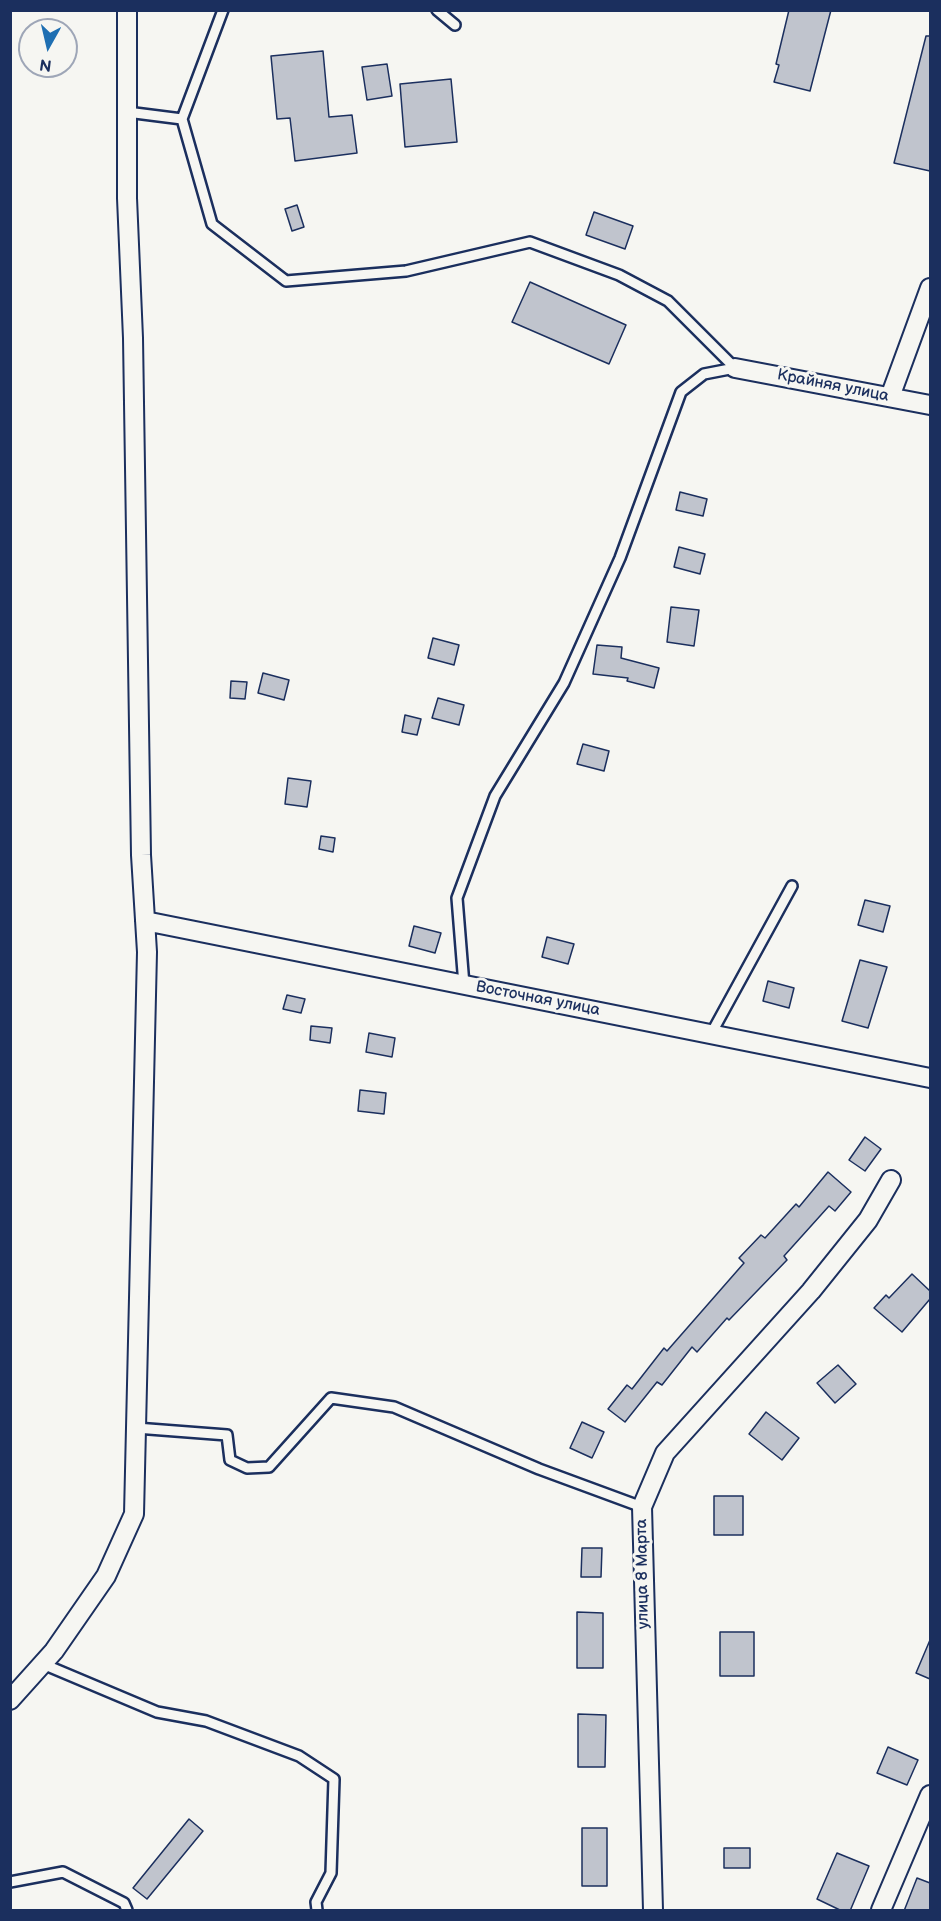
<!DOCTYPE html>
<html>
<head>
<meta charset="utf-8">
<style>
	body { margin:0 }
	#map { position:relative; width:941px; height:1921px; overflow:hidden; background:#f6f6f2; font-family:"Balsamiq Sans",sans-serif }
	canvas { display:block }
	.frame { position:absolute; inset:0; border:12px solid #1b2f5e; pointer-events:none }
	.north { position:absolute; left:18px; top:18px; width:60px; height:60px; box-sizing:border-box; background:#f6f6f2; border:2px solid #9ea6b7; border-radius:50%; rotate:188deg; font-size:16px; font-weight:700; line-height:24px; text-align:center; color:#1b2f5e }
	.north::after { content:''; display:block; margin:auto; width:21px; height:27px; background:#1f6fb2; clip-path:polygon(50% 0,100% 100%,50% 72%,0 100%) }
</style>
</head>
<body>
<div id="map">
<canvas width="941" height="1921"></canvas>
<div class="frame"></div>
<div class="north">N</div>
</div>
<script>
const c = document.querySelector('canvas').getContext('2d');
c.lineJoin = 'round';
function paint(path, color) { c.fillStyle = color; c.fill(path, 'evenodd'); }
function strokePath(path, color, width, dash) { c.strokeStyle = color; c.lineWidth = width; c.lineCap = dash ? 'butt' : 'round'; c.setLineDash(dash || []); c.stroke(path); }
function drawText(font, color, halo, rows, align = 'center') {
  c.font = font + ' "Balsamiq Sans",sans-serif'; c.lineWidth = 6; c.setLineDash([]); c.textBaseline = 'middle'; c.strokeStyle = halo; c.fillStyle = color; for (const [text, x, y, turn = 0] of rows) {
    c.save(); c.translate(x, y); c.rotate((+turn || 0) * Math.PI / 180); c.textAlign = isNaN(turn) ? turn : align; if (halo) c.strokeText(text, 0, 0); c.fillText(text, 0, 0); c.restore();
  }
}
const building = new Path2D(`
	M789,10H831L810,91L774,82L779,65L776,64Z
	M926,36H930V171L894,163Z
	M323,51L329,117L352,115L357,153L295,161L290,118L277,119L271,56Z
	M387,64L392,96L367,100L362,67Z
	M451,79L457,142L405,147L400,84Z
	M297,205L304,227L292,231L285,209Z
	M594,212L633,226L625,249L586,235Z
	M530,282L626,325L609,364L512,322Z
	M680,492L707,499L703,516L676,510Z
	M679,547L705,554L700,574L674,567Z
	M671,607L699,610L694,646L667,642Z
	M433,638L459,645L454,665L428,658Z
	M597,645L622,647L621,658L659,668L654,688L627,681L628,678L593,674Z
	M263,673L289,680L284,700L258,693Z
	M231,681L247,682L245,699L230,698Z
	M438,698L464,705L459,725L432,718Z
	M405,715L421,719L417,735L402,732Z
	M583,744L609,751L604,771L577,764Z
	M288,778L311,781L307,807L285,804Z
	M321,836L335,838L333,852L319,849Z
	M865,900L890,906L883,932L858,925Z
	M414,926L441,933L435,953L409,946Z
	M547,937L574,944L568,964L542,957Z
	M860,960L887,967L868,1028L842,1021Z
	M768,981L794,988L789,1008L763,1001Z
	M287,995L305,999L301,1013L283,1009Z
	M311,1026L332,1028L330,1043L310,1040Z
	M369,1033L395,1038L392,1057L366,1052Z
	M360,1090L386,1093L384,1114L358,1111Z
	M865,1137L881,1149L865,1171L849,1160Z
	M828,1172L851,1192L835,1211L829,1206L784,1256L787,1260L729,1320L727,1318L697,1352L692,1347L662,1385L657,1382L625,1422L608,1409L627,1385L632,1389L664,1348L667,1351L744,1263L739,1258L761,1235L765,1238L796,1204L799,1207Z
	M912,1274L930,1291V1299L902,1332L874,1308L886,1295L889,1298Z
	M838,1365L856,1384L835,1403L817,1383Z
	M766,1412L799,1438L782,1460L749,1434Z
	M582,1422L604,1432L592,1458L570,1448Z
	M714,1496H743V1535H714Z
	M582,1548H602L601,1577H581Z
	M577,1612L603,1613V1668H577Z
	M720,1632H754V1676H720Z
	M930,1640V1679L916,1673Z
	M578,1714L606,1715L605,1767H578Z
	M888,1747L918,1760L907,1785L877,1773Z
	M189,1819L203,1831L147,1899L133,1888Z
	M582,1828H607V1886H582Z
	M724,1848H750V1868H724Z
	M837,1853L869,1866L850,1911H842L817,1899Z
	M917,1878L930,1883V1911H904Z`);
paint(building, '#c0c4cd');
strokePath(building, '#1b2f5e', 1.5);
const lane = new Path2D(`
	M437,10L455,25
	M127,112L182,119L212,224L286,281L406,271L530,242L619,275L668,301L735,368
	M182,119L223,10
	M464,985L457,898L495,796L564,683L620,558L681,392L704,374L735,368
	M711,1034L792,886
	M136,1428L227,1435L230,1460L247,1468L269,1467L331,1398L394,1407L539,1469L642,1507
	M43,1664L157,1712L206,1721L299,1756L334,1779L331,1873L316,1902L317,1910
	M10,1882L63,1872L124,1903L127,1910`);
const street = new Path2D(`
	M735,368L930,405
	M890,397L930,288
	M145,921L930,1078
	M10,1700L54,1651L106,1576L134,1514L147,952L141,855L133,338L127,198V10
	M653,1910L642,1507L665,1453L811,1291L868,1220L891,1180
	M881,1910L930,1795`);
strokePath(lane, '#1b2f5e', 14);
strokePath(street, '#1b2f5e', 22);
strokePath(lane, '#f6f6f2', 9);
strokePath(street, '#f6f6f2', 18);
drawText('16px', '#1b2f5e', '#f6f6f2', [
	["Крайняя улица",833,386,11],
	["Восточная улица",538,999,11],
	["улица 8 Марта",643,1574,-91]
]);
</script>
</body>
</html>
